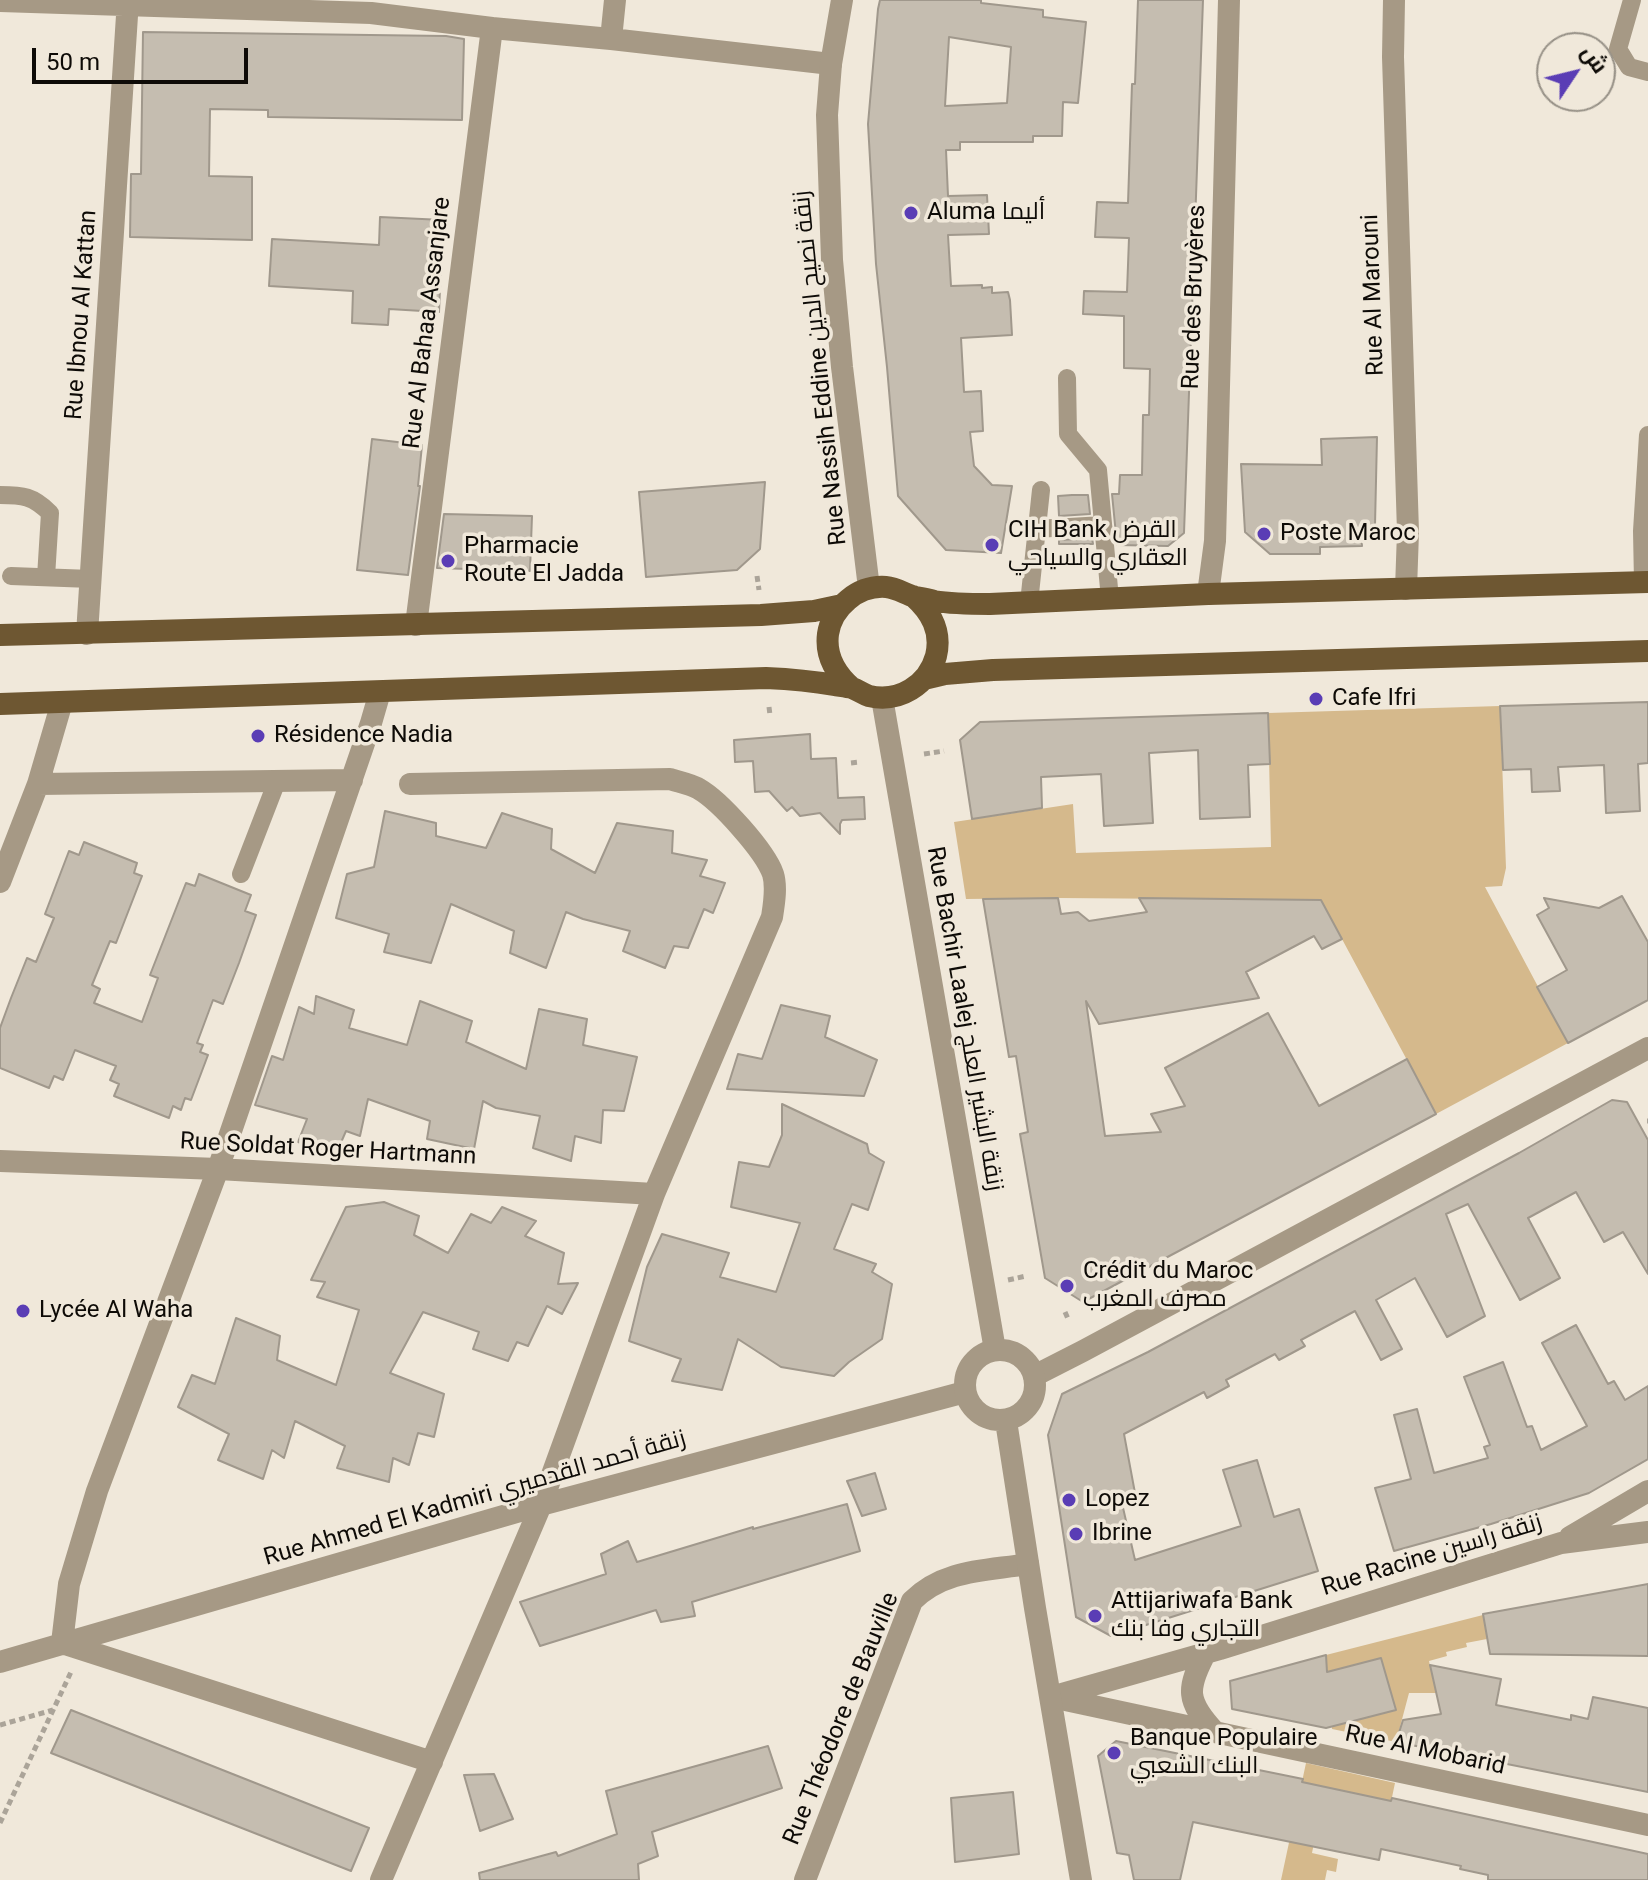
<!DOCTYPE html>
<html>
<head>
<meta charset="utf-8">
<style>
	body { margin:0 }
	#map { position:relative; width:1648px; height:1880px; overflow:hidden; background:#f0e8da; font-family:Roboto,Cairo,sans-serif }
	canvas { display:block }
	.north { position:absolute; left:1536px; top:32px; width:80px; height:80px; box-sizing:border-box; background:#f0e8da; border:2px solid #969086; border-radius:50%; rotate:55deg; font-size:22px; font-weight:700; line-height:32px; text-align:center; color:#0e0b07 }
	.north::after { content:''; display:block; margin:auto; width:28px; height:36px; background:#5a3db5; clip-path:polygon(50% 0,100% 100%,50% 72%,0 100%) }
	.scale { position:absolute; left:32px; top:48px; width:216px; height:36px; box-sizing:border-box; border:4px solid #0e0b07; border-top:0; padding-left:10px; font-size:24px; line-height:28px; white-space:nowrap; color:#0e0b07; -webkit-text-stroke:6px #f0e8da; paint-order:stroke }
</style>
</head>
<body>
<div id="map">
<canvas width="1648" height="1880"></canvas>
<div class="north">ش</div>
<div class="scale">50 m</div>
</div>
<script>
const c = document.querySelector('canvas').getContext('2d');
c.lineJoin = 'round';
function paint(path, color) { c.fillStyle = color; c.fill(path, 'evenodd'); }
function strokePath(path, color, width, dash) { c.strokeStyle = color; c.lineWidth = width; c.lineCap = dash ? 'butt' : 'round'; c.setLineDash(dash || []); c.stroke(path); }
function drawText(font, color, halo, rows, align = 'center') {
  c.font = font + ' Roboto,Cairo,sans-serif'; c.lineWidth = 7; c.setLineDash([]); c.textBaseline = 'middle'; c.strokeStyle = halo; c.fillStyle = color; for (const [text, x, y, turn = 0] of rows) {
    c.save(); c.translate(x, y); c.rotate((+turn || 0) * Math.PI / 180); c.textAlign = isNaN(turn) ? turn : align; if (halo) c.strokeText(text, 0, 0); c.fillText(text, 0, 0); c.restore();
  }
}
paint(new Path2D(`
	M1500,706L1506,868L1502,886L1485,887L1568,1043L1436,1114L1321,900L1058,898L966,899L954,822L1073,804L1076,853L1271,847L1268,713Z
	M1483,1615L1487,1639L1466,1643L1467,1647L1446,1652L1447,1656L1429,1661L1433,1680C1454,1676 1473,1681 1494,1677L1497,1693H1409L1396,1742L1332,1729L1326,1655ZM1381,1658L1395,1710L1362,1663Z
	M1306,1763L1395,1783L1383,1840L1325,1788L1312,1853L1338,1859L1336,1872L1327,1870L1325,1880H1281Z`), '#d5b98c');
const building = new Path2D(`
	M880,0H981V3L1043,10V17L1086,22L1078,103L1063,102L1062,136H1033V142H960V150H946L948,196L987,195L989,234L948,235L951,286L982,285V288L992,287V293L1008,292L1010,300L1012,335L961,338L964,392L981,391L983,431L970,432L974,466L992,485L1012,486L1001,553L946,550L898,496L887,367L876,264L868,124L878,9ZM949,37L1011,47L1007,103L945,106Z
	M1138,0H1203L1184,533L1168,546L1117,545L1112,494H1119L1120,475H1142L1143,415H1149L1150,369L1124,368V316L1083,314L1084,291L1127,292L1129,238L1095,237L1097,202L1128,203L1132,84H1135Z
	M143,32L446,36L464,39L462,120L268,117V110L210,109L209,176L252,177V240L130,237L131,174H141Z
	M380,217L443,220L439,312L389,309L388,325L352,323L353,291L269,286L272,239L379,245Z
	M1377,437L1375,525L1361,534L1362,546L1320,547V554H1270L1245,532L1241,464L1322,465L1321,439Z
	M372,439L422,445L418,486H420L408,575L357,570Z
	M765,482L760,549L737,570L646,577L639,492Z
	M1072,495H1088L1090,514L1059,516L1058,496Z
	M444,514L532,516L530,571L437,568Z
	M1092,538L1093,544H1059V540Z
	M1648,702V763L1638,764L1640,811L1606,813L1604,765L1558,767L1560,791L1532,792L1531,769L1503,770L1500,706Z
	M1268,713L1270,764L1248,765L1250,817L1200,819L1198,750L1149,753L1153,823L1104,826L1101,774L1041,777L1042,808L972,819L960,740L980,722Z
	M810,734L811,759L836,758L838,798L864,797L865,819L842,820L840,824V834L820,813L800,816L792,807L787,811L769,791L755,792L753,761L735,762L734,740Z
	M385,811L436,823V836L486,848L502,813L552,829L551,849L595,873L617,823L673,831L672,853L707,860L700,876L725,883L713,913L704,909L688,948L674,946L665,968L623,951L630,931L583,919L566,912L546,968L510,953L514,931L451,904L431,963L384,952L389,934L336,918L347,874L374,867Z
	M84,842L137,863L134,873L142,876L116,943L110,941L92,985L100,989L94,1003L142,1022L158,978L150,975L186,883L195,886L199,874L251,895L245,911L256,915L239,963L223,1004L213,1000L197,1043L203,1045L200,1052L208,1055L191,1100L185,1098L181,1110L173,1106L169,1118L114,1096L119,1084L110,1080L116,1066L75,1050L63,1080L54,1076L49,1088L0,1068V1028L11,998L27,958L36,962L54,918L45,914L69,851L79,855Z
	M1622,896L1648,942V1000L1568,1043L1537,987L1567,970L1537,915L1549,908L1544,898L1599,908Z
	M1058,898L1061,914L1078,912L1089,921L1147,912L1139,898L1321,900L1342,939L1322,949L1314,936L1246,972L1259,998L1099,1024L1086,1001L1105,1136L1161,1132L1151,1114L1185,1106L1165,1068L1268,1013L1319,1106L1407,1059L1436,1114L1083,1302L1045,1278L1020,1134L1028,1132L1016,1056L1009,1057L983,899Z
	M316,996L354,1010L349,1028L407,1045L420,1001L472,1021L466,1042L526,1069L539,1009L587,1019L583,1045L637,1057L624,1111L603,1110L601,1143L575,1136L571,1161L533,1148L540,1116L496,1108L483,1101L474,1149L427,1139L430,1121L368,1099L360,1136L346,1131L336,1154L298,1142L307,1119L255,1105L272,1056L283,1060L299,1007L314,1014Z
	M781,1005L830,1016L825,1037L877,1060L864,1096L727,1089L738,1054L762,1059Z
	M1612,1100L1627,1102L1648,1140V1274L1623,1232L1604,1242L1576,1192L1528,1218L1560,1278L1520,1300L1468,1204L1446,1214L1485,1316L1447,1337L1415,1278L1376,1300L1402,1349L1381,1360L1355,1311L1301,1340L1305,1346L1279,1360L1275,1354L1226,1380L1229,1386L1207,1398L1204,1392L1124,1434L1135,1493L1121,1499L1135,1560L1241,1526L1223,1470L1257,1460L1274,1517L1299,1509L1318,1571L1111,1636L1076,1617L1048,1435L1062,1394L1148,1352L1519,1153Z
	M782,1104L867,1144L869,1153L884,1162L868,1210L852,1204L834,1249L876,1264L872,1272L892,1284L882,1339L849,1362L834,1376L781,1367L738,1339L722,1390L672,1381L681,1359L629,1341L647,1267L662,1234L729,1253L720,1277L776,1292L800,1223L731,1207L739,1162L769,1167L782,1135Z
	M384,1202L419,1216L414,1235L448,1253L471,1214L491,1223L502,1207L536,1221L525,1236L564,1253L558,1284L578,1283L562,1314L547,1306L528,1346L517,1342L508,1361L473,1349L479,1332L423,1312L390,1373L444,1394L434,1437L418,1433L409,1465L393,1458L389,1482L337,1468L345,1446L295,1421L284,1458L272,1450L263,1479L218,1460L229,1434L178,1407L192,1375L215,1384L236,1318L280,1336L277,1360L336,1385L359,1310L317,1297L325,1282L311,1280L346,1207Z
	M1576,1325L1608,1384L1614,1381L1625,1400L1648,1386V1459L1589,1493L1491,1524L1394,1551L1375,1488L1411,1479L1394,1415L1417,1409L1434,1473L1488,1458L1484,1447L1490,1445L1464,1377L1503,1362L1527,1427L1532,1426L1541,1450L1587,1426L1542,1343Z
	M875,1473L886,1509L862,1516L847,1481Z
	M847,1504L860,1551L692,1602L695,1616L661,1622L656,1610L540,1646L520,1602L606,1574L601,1554L628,1541L637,1562L753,1527V1529Z
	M1648,1584V1656L1490,1654L1483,1614Z
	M1326,1655L1327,1672L1381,1658L1396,1710L1326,1728L1232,1709L1230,1681Z
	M1430,1665L1501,1679L1496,1705L1571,1720V1715L1588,1719L1593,1697L1648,1708V1792L1396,1742L1403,1720L1441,1714Z
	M71,1710L369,1828L351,1871L51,1753Z
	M1116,1741L1303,1779L1302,1782L1391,1801L1392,1798L1648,1854V1880H1488V1875L1460,1869L1461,1866L1381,1849L1379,1860L1193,1822L1180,1880H1134L1129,1855L1117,1853L1098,1756Z
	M768,1746L782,1788L652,1832L658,1856L638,1864L639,1880H480L479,1873L556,1852L558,1856L617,1834L606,1791Z
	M494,1774L513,1819L480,1831L464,1775Z
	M1013,1792L1019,1854L955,1862L951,1798Z`);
paint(building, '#c5bdb0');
strokePath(building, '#a0988c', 2);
strokePath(new Path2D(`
	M757,576L759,590
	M769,707L770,715
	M924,754L944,751
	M851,763L860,762
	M1647,1121H1648
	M1008,1280L1026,1276
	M1065,1312L1069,1321
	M0,1725L53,1710
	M0,1823L71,1672`), '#aba499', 5, [6, 4]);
strokePath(new Path2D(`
	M1632,0L1618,49L1629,67L1648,72
	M1067,378L1068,434L1098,470L1110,599
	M0,495C23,495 33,496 50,513L46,577
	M1036,529L1103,525
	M11,576L91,579
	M1643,582L1642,531L1648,435
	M1029,603L1041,490
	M241,874L277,781`), '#a69985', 18);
strokePath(new Path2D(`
	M1394,0L1393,57L1408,532L1406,589
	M0,1L371,13L492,28L611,39L831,64
	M611,39L615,0
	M1208,594L1215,541L1229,0
	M416,625L492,28
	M87,634L128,0
	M380,692L371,723L218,1169L97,1491L69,1584L62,1643L432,1762
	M38,784L352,780
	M0,882L38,784L62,702
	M0,1161L218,1169L654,1194
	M1034,1376L1083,1351L1648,1048
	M1570,1537L1648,1491
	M1206,1652C1186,1689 1186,1701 1215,1732
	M0,1662L541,1505L965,1392
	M1051,1697L1220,1649L1561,1543L1648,1532
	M1056,1698L1648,1825
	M381,1880L541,1505L654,1194L772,917C774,904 777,887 773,874C765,851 720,801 699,789C691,784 679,782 670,779L410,784
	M805,1880L912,1601C944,1569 986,1571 1028,1564`), '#a69985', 22);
strokePath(new Path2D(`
	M842,0L831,64L827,115L832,260L842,367L869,588
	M882,698L995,1350
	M965 1385a35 35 0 1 1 70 0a35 35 0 1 1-70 0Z
	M1006,1421L1035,1608L1081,1880`), '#a69985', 22);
strokePath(new Path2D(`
	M0,635L761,615L814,611L842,605
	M924,679L945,674L993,670L1648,651
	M852,688C836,674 825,657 828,634C832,607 858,585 886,587C897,588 905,594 915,597C921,598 928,599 934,601C953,604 971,604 990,604L1208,594L1648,582
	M0,704L766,678C789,679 812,681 834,685C840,686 847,687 852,688C858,690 863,694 869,696C899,703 928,685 936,656C942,631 931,612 913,596`), '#6e5732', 22);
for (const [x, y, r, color] of [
	[911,213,8,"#5a3db5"],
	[1264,534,8,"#5a3db5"],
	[992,545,8,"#5a3db5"],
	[448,561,8,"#5a3db5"],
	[1316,699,8,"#5a3db5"],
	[258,736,8,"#5a3db5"],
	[1067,1286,8,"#5a3db5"],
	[23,1311,8,"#5a3db5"],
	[1069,1500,8,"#5a3db5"],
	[1076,1534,8,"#5a3db5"],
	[1095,1616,8,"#5a3db5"],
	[1114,1753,8,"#5a3db5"]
]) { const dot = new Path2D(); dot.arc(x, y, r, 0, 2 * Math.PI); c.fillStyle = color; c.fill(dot); strokePath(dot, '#f0e8da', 3); }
drawText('24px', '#0e0b07', '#f0e8da', [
	["Aluma أليما",927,213],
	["CIH Bank القرض",1008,531],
	["العقاري والسياحي",1008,559],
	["Poste Maroc",1280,534],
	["Pharmacie",464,547],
	["Route El Jadda",464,575],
	["Cafe Ifri",1332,699],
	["Résidence Nadia",274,736],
	["Crédit du Maroc",1083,1272],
	["مصرف المغرب",1083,1300],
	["Lycée Al Waha",39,1311],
	["Lopez",1085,1500],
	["Ibrine",1092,1534],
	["Attijariwafa Bank",1111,1602],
	["التجاري وفا بنك",1111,1630],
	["Banque Populaire",1130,1739],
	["البنك الشعبي",1130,1767]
], 'left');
drawText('24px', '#0e0b07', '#f0e8da', [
	["Rue Al Marouni",1374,295,-92],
	["Rue des Bruyères",1195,297,-88],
	["Rue Ibnou Al Kattan",82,315,-86],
	["Rue Al Bahaa Assanjare",428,323,-83],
	["Rue Nassih Eddine زنقة نصيح الدين",821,368,-96],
	["Rue Bachir Laalej زنقة البشير العلج",964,1019,80],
	["Rue Soldat Roger Hartmann",328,1150,3],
	["Rue Ahmed El Kadmiri زنقة أحمد القدميري",475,1499,-16],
	["Rue Racine زنقة راسين",1432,1556,-17],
	["Rue Théodore de Bauville",842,1719,-68],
	["Rue Al Mobarid",1425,1751,12]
]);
</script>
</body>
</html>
